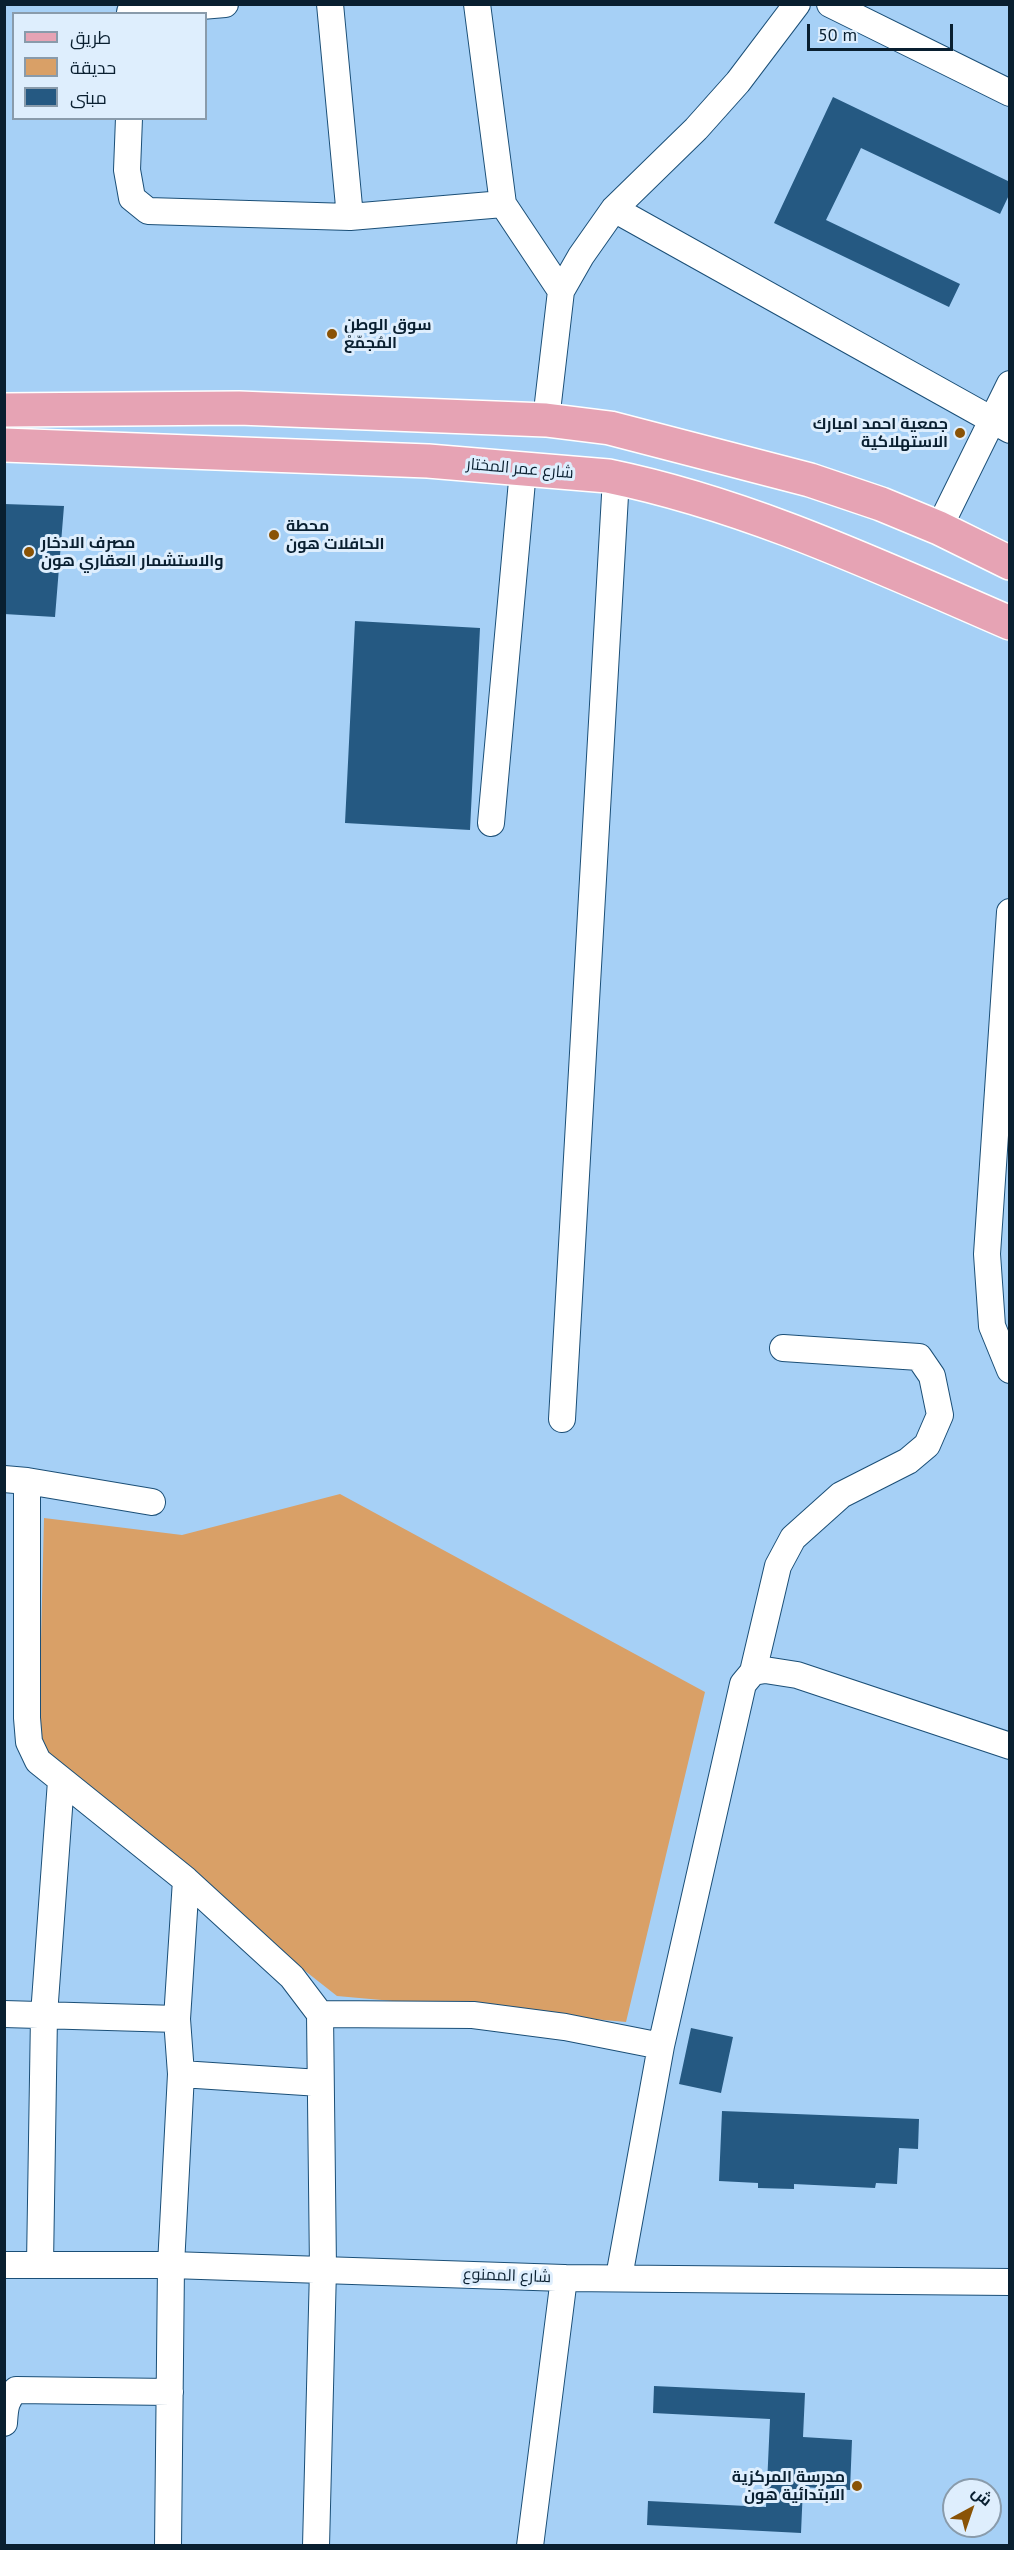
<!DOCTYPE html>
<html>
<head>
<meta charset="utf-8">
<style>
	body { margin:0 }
	#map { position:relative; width:1014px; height:2550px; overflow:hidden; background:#a6d0f6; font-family:"PT Sans",Cairo,sans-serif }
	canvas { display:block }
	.frame { position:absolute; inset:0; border:6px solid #091f30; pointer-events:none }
	.legend { position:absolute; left:12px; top:12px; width:195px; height:108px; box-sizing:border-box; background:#deeefd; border:2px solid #899bab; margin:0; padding:8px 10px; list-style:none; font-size:18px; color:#091f30 }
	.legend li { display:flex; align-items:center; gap:12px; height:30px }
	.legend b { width:30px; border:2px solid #899bab }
	.north { position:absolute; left:942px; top:2478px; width:60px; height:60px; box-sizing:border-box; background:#deeefd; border:2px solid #899bab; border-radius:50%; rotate:40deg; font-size:16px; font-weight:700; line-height:24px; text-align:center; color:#091f30 }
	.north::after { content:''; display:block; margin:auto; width:21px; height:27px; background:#8a5306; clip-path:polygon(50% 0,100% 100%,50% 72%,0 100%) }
	.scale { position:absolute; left:807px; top:24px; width:146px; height:27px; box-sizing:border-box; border:3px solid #091f30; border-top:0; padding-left:8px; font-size:18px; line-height:21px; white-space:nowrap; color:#091f30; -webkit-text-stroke:4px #deeefd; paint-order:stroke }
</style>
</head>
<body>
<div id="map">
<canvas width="1014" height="2550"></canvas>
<div class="frame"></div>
<ul class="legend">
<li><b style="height:8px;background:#e6a3b4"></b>طريق</li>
<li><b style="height:16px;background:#d9a067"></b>حديقة</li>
<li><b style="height:16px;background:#255982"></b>مبنى</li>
</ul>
<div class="north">ش</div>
<div class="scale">50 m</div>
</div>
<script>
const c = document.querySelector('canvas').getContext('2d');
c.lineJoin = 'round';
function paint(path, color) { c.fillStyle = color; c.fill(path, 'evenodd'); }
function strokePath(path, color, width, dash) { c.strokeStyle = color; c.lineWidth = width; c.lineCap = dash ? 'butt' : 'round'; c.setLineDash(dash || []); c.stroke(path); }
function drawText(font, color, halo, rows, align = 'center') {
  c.font = font + ' "PT Sans",Cairo,sans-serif'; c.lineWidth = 6; c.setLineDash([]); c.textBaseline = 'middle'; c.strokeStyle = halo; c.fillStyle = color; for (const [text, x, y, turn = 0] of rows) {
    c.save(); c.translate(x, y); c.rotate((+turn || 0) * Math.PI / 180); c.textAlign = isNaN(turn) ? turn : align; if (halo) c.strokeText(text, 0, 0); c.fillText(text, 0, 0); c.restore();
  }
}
paint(new Path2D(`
	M340,1494L705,1692L626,2022L337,1996L38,1761L44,1518L182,1535Z`), '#d9a067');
paint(new Path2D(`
	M833,97L1010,182V193L1000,214L861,148L826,220L960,284L949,307L774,223Z
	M4,504L64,506L55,617L4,614Z
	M355,621L480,628L470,830L345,823Z
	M691,2028L733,2037L721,2093L679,2084Z
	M722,2111L919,2119L918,2149L899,2148L897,2184L876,2183L875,2188L794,2184V2189L758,2188V2183L719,2181Z
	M654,2386L805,2393L803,2437L852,2440L850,2490L803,2487L801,2533L647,2525L648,2501L766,2507L770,2419L653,2413Z`), '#255982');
const minor = new Path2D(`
	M330,4L350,217L503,204
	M477,4L503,204L561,291
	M830,4L1010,93
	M130,12L225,4
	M129,118L127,170L132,198L148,211L350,217
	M614,209L1010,430
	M546,420L561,291L581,256L614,209L696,129L738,82L797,4
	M939,528L1010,384
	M491,823L523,470
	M1010,912L987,1254L992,1326L1010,1370
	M562,1419L616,478
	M4,1479L27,1481L152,1502
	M27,1481V1718L29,1742L38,1761L186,1880L292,1977L320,2014L323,2269L316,2546
	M753,1672L778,1566L793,1538L841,1495L908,1461L927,1445L940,1415L932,1376L919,1357L783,1348
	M4,2014L177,2019
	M320,2014L473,2015L565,2027L661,2046
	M181,2074L320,2083
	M40,2264L44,2015L61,1781
	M4,2265H171L564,2278L1010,2282
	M619,2277L661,2046L743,1684L753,1672L765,1670L797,1675L1010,1746
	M4,2423C5,2409 5,2400 16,2390L170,2392
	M168,2546L171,2265L181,2074L177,2019L186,1880
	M530,2546L564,2278`);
const major = new Path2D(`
	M4,410L239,408L546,420L610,428L810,480L881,504L939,528L1010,563
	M4,445L428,461L608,476C749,505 878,566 1010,623`);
strokePath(minor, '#1b4f77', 28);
strokePath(major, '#fff', 36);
strokePath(minor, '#fff', 26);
strokePath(major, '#e6a3b4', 33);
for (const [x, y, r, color] of [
	[332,334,6,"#8a5306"],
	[960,433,6,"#8a5306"],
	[274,535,6,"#8a5306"],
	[29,552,6,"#8a5306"],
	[857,2486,6,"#8a5306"]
]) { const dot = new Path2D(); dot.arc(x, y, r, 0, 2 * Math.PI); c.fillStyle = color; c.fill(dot); strokePath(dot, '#deeefd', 2); }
drawText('bold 16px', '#091f30', '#deeefd', [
	["سوق الوطن",344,325],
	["المُجمّعْ",344,343],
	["جمعية احمد امبارك",948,424,"right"],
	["الاستهلاكية",948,442,"right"],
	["محطة",286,526],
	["الحافلات هون",286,544],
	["مصرف الادخار",41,543],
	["والاستشمار العقاري هون",41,561],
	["مدرسة المركزية",845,2477,"right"],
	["الابتدائية هون",845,2495,"right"]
], 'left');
drawText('16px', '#091f30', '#deeefd', [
	["شارع عمر المختار",520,469,5],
	["شارع الممنوع",507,2276,2]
]);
</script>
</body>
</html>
